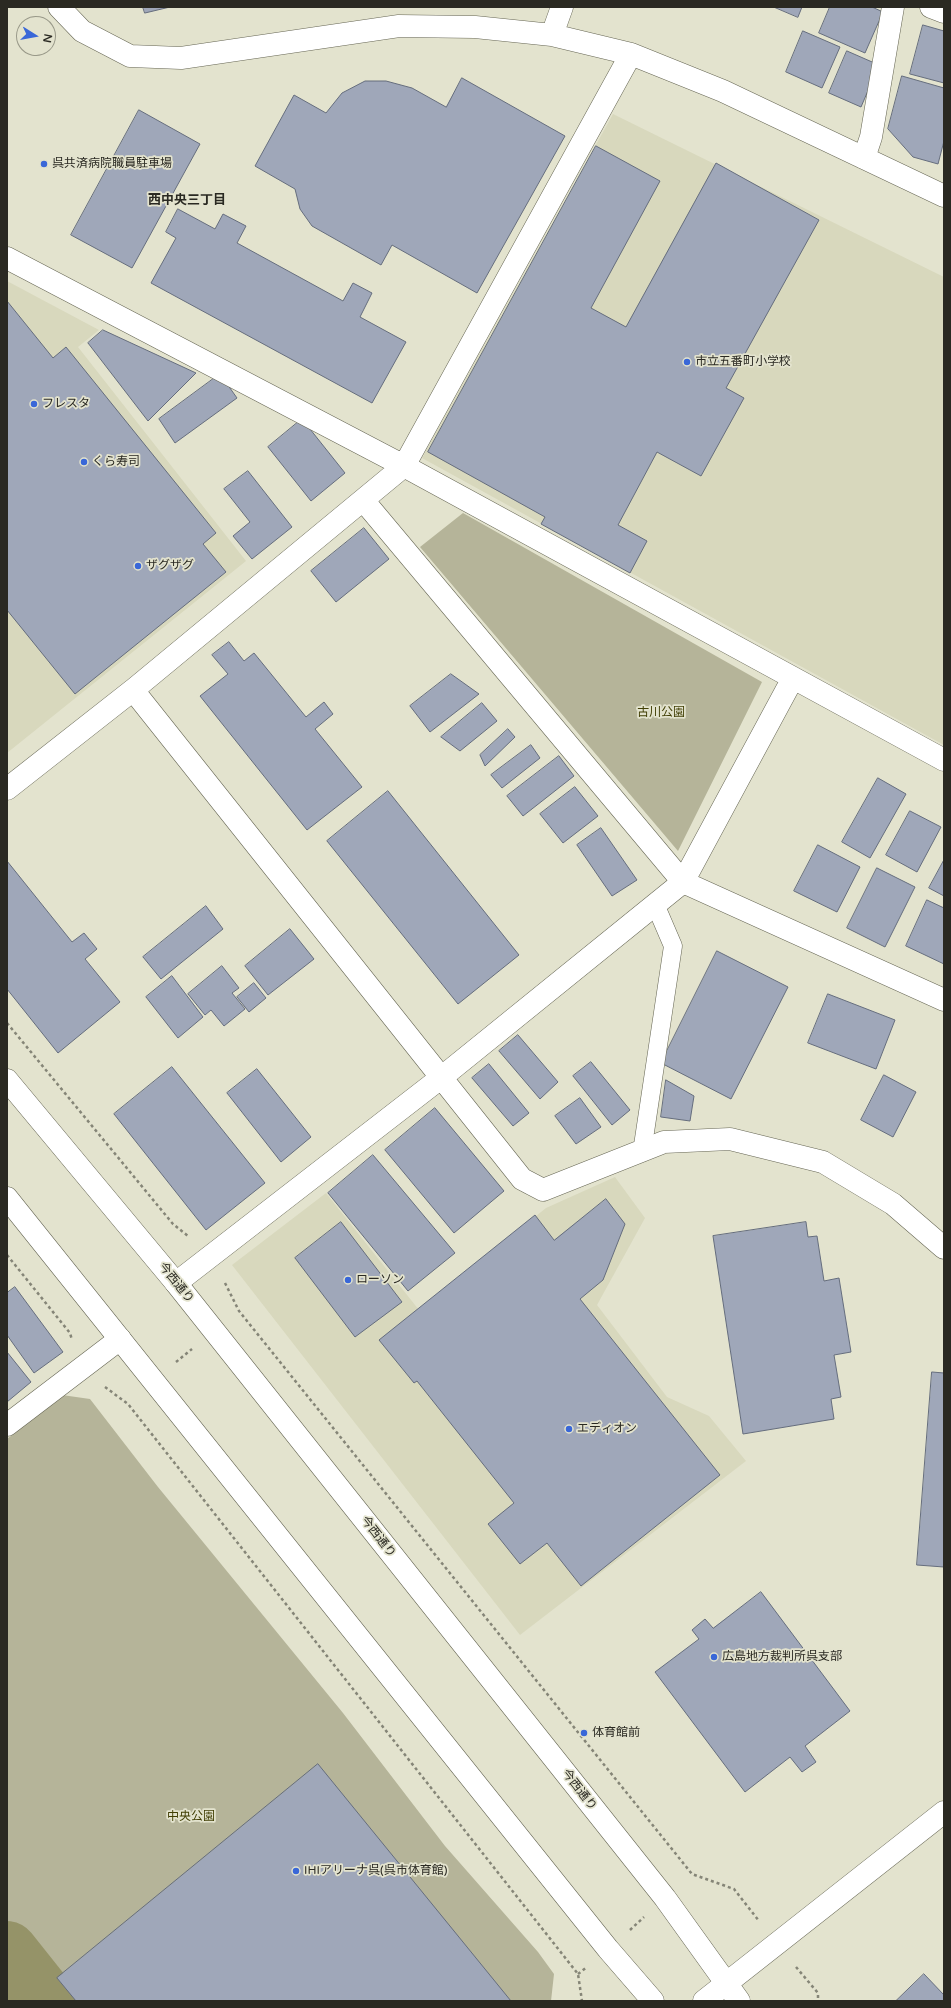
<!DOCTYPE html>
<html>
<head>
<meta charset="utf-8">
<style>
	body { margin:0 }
	#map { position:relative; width:951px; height:2008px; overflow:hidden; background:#e3e3ce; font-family:"Varela Round",sans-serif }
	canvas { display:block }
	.frame { position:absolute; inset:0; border:8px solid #2a2922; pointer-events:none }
	.north { position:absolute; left:16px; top:16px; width:40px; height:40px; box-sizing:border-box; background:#e3e3ce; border:1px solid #999989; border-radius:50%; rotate:101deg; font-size:11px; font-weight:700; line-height:16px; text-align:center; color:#2a2922 }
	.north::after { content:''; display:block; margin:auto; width:14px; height:18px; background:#3967d8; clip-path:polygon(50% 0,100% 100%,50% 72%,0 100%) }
</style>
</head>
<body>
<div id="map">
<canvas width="951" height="2008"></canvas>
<div class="frame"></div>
<div class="north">N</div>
</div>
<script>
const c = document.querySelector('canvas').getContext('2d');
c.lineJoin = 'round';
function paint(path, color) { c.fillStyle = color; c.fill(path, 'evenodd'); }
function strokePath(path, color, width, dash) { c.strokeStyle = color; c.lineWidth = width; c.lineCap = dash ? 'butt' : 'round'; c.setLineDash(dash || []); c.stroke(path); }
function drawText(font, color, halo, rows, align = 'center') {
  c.font = font + ' "Varela Round","Noto Sans JP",sans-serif'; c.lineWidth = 3.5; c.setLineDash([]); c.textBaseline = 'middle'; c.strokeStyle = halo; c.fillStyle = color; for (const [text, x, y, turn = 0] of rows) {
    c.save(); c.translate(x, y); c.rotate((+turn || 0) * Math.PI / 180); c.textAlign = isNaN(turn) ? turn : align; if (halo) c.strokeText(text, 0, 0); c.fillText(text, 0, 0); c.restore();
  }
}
paint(new Path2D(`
	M613,114L944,277V745L422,458Z
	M7,281L99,330L78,347L246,561L7,753Z
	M615,1177L645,1218L597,1305L667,1397L709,1416L746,1461L520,1635L232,1265L326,1193L419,1310L546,1208Z`), '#d8d8bd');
paint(new Path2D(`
	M463,513L762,682L678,851L420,547Z
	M62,1395L90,1399L158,1487L343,1713L445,1846L538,1952L554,1974L551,2001H7V1439Z`), '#b5b499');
strokePath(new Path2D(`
	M7,1952L46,2001`), '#959368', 62);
const building = new Path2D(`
	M143,7H170L145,13Z
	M774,7H802L798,17Z
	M830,7H872L883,12L865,53L819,33Z
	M923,25L944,31V83L910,74Z
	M803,31L840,47L822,88L786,72Z
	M847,51L879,65L861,107L829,93Z
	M902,76L944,88V141L938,164L913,157L888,129Z
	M462,78L565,136L477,293L392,245L381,265L312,226L300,209L295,189L255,166L294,95L326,113L342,93L365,81H386L412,88L446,107Z
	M139,110L200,144L132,268L71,235Z
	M596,146L660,181L591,308L626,327L716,163L819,220L726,388L744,398L701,476L657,452L618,525L647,541L630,573L541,524L545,517L428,452Z
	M178,209L215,229L223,214L246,226L237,243L343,301L353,283L372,293L360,317L406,342L372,403L151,283L176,238L166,232Z
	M7,301L53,358L66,347L216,533L203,544L226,572L75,694L7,610Z
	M103,330L196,373L148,421L88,343Z
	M220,374L237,398L175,443L159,419Z
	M302,419L345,473L311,501L268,447Z
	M248,471L292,527L252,559L233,536L250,522L224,489Z
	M364,528L389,559L336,602L311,571Z
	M229,642L244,661L254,653L306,717L324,702L333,714L315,729L362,787L307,830L200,696L228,674L212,655Z
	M451,674L479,694L430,732L410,706Z
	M482,703L497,721L460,751L441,737Z
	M508,729L515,737L485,766L480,755Z
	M531,745L540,758L502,788L491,775Z
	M559,756L574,776L523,816L507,796Z
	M878,778L906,794L870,858L842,842Z
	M575,787L598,816L563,843L540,814Z
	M388,791L519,955L458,1004L327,841Z
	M910,811L941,827L917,872L886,855Z
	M601,828L637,880L612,896L577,845Z
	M818,845L860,867L837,912L794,891Z
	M944,860V896L929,888Z
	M7,861L72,942L84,933L97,949L85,959L120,1002L58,1053L7,989Z
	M877,868L915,887L885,947L847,928Z
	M927,900L944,908V964L906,946Z
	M206,906L223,929L161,979L143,957Z
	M290,929L314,959L268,995L245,966Z
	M717,951L788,987L731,1099L661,1063Z
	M222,966L239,988L232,993L245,1009L224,1026L211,1010L205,1015L188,994Z
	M172,976L203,1017L178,1038L146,997Z
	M254,983L266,998L249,1012L237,997Z
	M828,994L895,1020L876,1069L808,1043Z
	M518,1035L558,1082L540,1099L499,1051Z
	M591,1062L630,1110L612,1125L573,1076Z
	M489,1064L529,1113L513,1126L472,1078Z
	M172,1067L265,1183L206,1230L114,1114Z
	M257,1069L311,1137L281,1162L227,1093Z
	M884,1075L916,1092L893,1137L861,1120Z
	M666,1080L694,1096L690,1121L661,1117Z
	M580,1098L601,1127L576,1144L555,1116Z
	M435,1108L504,1191L454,1233L385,1150Z
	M373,1155L455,1253L408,1291L328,1193Z
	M606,1199L625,1224L603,1280L580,1299L720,1475L581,1586L547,1543L520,1564L488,1524L514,1503L417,1381L414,1383L379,1340L535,1215L554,1240Z
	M341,1222L402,1302L355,1337L295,1258Z
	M806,1222L808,1237L817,1236L824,1281L839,1278L851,1352L834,1355L841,1397L831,1399L834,1419L743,1434L713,1236Z
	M15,1287L63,1352L34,1373L7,1335V1293Z
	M7,1352L31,1382L7,1402Z
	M932,1372L944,1373V1567L917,1565Z
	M761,1592L850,1711L805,1746L816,1762L802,1772L790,1757L745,1792L655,1672L699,1639L692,1630L705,1619L713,1628Z
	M318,1764L511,2001H76L57,1978Z
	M924,1974L944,1995V2001H896Z`);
paint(building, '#9fa7b9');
strokePath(building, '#656d7d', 1);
const service = new Path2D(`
	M642,1152L673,946L655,904`);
const minor = new Path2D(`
	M59,7L82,31L130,56L181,58L399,26L475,27L552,35L631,54L723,91L944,196
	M931,7L944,12
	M552,35L562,7
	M864,158L871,137L893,7
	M7,258L404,466L944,760
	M363,500L683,882L944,1000
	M133,690L522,1179L543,1190L664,1142L730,1139L823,1162L893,1204L944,1248
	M7,789L133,690L404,466L631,54
	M176,1283L442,1077L683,882L793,678
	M7,1425L120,1339`);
const tertiary = new Path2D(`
	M7,1080L176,1283L665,1898L739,2001
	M7,1198L608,1949L653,2001
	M704,2001L944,1812`);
strokePath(service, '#666654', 19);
strokePath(minor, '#666654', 23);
strokePath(tertiary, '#666654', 23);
strokePath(new Path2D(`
	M7,1023L173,1224L188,1236
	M7,1255L70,1333L72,1340
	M225,1283L239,1311L692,1874L734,1889L759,1921
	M176,1362L192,1349
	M105,1387L128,1404L578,1974L582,2001
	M630,1930L644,1917
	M796,1967L818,1993V2001
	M578,1974L587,1967`), '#858577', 2.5, [3, 3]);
strokePath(service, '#fff', 18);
strokePath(minor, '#fff', 22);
strokePath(tertiary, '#fff', 22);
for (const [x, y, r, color] of [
	[44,164,4,"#3967d8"],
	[687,362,4,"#3967d8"],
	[34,404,4,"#3967d8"],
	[84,462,4,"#3967d8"],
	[138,566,4,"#3967d8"],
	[348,1280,4,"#3967d8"],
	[569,1429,4,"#3967d8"],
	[714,1657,4,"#3967d8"],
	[584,1733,4,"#3967d8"],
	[296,1871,4,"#3967d8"]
]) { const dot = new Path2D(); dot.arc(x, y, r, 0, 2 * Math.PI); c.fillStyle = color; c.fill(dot); strokePath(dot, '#e3e3ce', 1.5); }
drawText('12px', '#2a2922', '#e3e3ce', [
	["呉共済病院職員駐車場",52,164],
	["市立五番町小学校",695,362],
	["フレスタ",42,404],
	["くら寿司",92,462],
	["ザグザグ",146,566],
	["ローソン",356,1280],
	["エディオン",577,1429],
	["広島地方裁判所呉支部",722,1657],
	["体育館前",592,1733],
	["IHIアリーナ呉(呉市体育館)",304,1871]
], 'left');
drawText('12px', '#413f05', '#e3e3ce', [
	["古川公園",661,713],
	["中央公園",191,1817]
]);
drawText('12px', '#2a2922', '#e3e3ce', [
	["今西通り",176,1283,51],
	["今西通り",378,1537,52],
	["今西通り",579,1790,52]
]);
drawText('bold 13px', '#2a2922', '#e3e3ce', [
	["西中央三丁目",187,201]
]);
</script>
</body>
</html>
